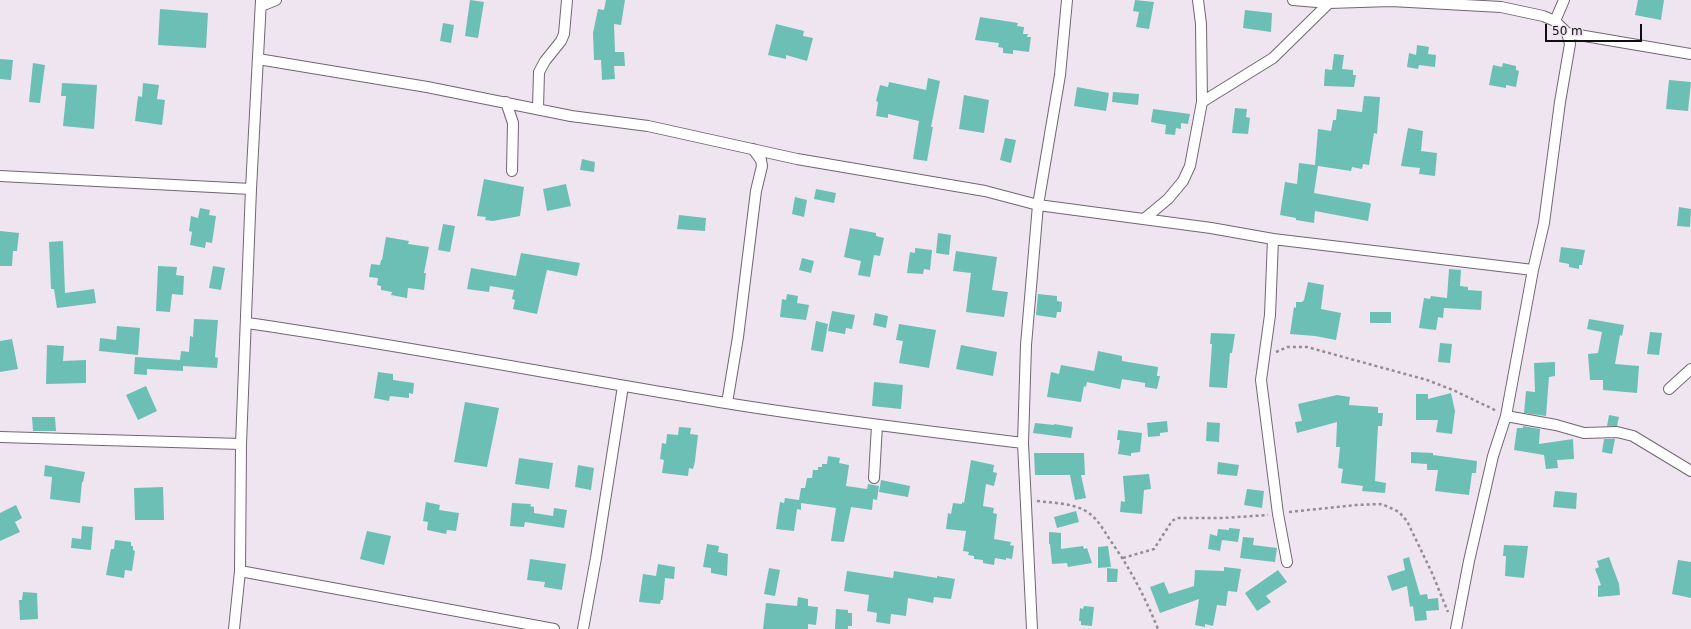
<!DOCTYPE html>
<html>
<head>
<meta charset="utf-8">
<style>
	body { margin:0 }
	#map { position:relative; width:1691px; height:629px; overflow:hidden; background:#efe5f0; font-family:"DejaVu Sans",sans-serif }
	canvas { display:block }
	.scale { position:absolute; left:1545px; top:24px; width:97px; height:18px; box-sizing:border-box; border:2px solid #100d10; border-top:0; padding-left:5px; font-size:12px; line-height:14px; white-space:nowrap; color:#100d10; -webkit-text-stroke:3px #efe5f0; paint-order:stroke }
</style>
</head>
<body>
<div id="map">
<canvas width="1691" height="629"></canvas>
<div class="scale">50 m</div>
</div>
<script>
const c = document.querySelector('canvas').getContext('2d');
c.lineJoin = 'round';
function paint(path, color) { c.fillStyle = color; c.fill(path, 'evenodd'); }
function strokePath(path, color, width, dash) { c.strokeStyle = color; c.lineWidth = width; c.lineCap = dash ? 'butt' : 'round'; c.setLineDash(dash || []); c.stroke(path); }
paint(new Path2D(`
	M470,0L484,2L478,38L465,36Z
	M606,0H625L621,25L614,24L615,52H624L625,66H614L615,79L602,80L601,60H594L593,33L598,9L604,10Z
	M1135,0L1154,2L1149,29L1136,27L1139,12L1133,11Z
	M1638,0H1664L1661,20L1635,15Z
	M160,9L208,13L206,48L158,45Z
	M1245,10L1272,13L1271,32L1243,28Z
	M980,17L1018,23L1017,26L1024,27L1023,34H1028L1027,37H1031L1029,52L1013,50V54L1003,53V48L998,47L999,43L975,40Z
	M443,23L454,25L451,43L440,41Z
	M776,24L804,31L803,36L813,38L807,61L786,55V59L768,55Z
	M1417,45L1429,47L1428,54L1436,55L1435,67L1419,65L1418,69L1407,67L1409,53L1416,55Z
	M1334,54L1344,55L1342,69L1353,70V75H1356L1354,87L1324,86L1325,69L1332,70Z
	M0,59L13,60L11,80L0,79Z
	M33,63L45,65L40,103L29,102Z
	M1503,63L1516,66V70L1519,71L1516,87L1506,85V88L1489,85L1493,65L1502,67Z
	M928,78L940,81L931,127H933L927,161L913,159L919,121L888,114V118L876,116L878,102L876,101L880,85L888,87L889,82L926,90Z
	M1669,80L1691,82L1688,111L1666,109Z
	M62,83L97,85L94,129L63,126L66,96H61Z
	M143,83L159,85L157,99L165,100L162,125L135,121L138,96L142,97Z
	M1077,87L1109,93L1106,111L1074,106Z
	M1113,92L1139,94L1138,105L1112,102Z
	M964,95L989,100L984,133L959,129Z
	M1364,96L1380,97L1377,134L1374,133L1369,165L1363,164L1362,169L1352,167L1351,171L1318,166L1314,193L1369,203L1371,204L1368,221L1315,211L1314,223L1296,220V218L1280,215L1285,182L1297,184L1299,163L1315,165L1318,129L1331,131L1333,120H1336L1337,109L1362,112Z
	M1235,108L1247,109L1246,117L1250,118L1248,134L1232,133Z
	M1153,109L1190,114L1188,124L1181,123V129L1176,128L1175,135L1165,134L1166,125L1151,122Z
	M1408,128L1423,131L1421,151L1437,153L1435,176L1419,174L1420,168L1401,166Z
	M1005,138L1016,140L1011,163L1000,160Z
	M582,159L595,162L594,172L580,170Z
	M484,179L524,187L520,216L493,221L485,220L486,217L477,216Z
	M566,184L571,206L547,211L543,189Z
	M816,189L836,193L834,203L814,199Z
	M795,197L807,200L804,217L792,214Z
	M1679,207L1691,209L1690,227L1677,226Z
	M200,208L210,210L209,215L216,216L212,243L206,242L205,248L190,245L192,232L189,231L191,216L198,218Z
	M679,215L706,218L705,231L677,229Z
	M443,224L455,226L450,252L438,250Z
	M850,228L876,233V236L884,238L880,256L874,255L870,277L858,275L861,261L844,257Z
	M0,231L19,233L17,251H13L12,266H0Z
	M938,233L951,235L949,255L936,253Z
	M386,237L409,241L408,244L429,247L424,273H426L424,290L408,288L407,298L391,295L392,292L381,290V286L377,285L378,278L369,277L371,264L380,265L381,260H382Z
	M63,241L65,293L94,289L96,303L57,308L54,289H51L49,242Z
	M1561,247L1585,250L1582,265H1579V269L1569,267V264L1559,262Z
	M915,248L932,250L930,270L924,269L923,274L907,273L910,252L915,253Z
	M956,251L997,257L992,290L1008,292L1004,317L966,312L971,273L953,271Z
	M521,253L580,263L577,276L547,270L537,314L513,309L515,300L512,299L514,290L490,286L489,292L467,289L471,268L516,276Z
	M802,258L814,261L811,273L799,270Z
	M158,266L177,267L176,275L184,276L183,295L172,294L170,312L156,311Z
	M213,266L225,268L221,290L209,288Z
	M1449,269L1461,270L1460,286L1468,287V290L1482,291L1481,310L1444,308L1443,318L1438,317L1436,330L1419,328L1424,298L1430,299L1431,296L1447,298Z
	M1308,282L1324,285L1321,309L1341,313L1336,340L1315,336L1290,334L1294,307L1296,308V302H1302L1304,300Z
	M787,294L798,296L797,303L809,305L806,320L780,317L782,299L786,300Z
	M1038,294L1057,296V301L1062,302L1061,312H1057L1056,318L1036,315Z
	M832,311L855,315L852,329L846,328L845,334L828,331Z
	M1370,312H1391V323H1370Z
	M875,313L888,316L886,328L873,325Z
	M194,319L218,320L215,357L218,358L217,368L183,366V371L147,369V375L134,374L135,357L180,360L181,351L189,352L190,336L193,337Z
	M1589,319L1624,325L1622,336L1620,335L1615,364L1639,366L1637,393L1603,390V380H1590L1588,354L1598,353L1602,332L1587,329Z
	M816,321L828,324L823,352L811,350Z
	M899,324L936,330L929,368L899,363L903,341L896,340Z
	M117,326L140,328L138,355L99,351L100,338L116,340Z
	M1650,332L1662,333L1659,355L1647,354Z
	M1211,333L1235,334L1232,353H1230L1227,388L1209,387L1212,344H1210Z
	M12,339L18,369L0,372V341Z
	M1440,343L1452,344L1450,363L1438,362Z
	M47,345L64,346L63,361L86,360V383L46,384Z
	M961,345L997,352L993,376L956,369Z
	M1098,351L1122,356V361L1158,367L1157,376H1160L1157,389L1145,387V383L1122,379L1120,389L1087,382L1086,387L1084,386L1081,402L1047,397L1051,372L1059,374L1061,365L1094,371Z
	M1555,362V376L1549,377L1546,416L1524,413L1526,391L1535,392L1534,363Z
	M378,372L393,374V380L414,383L413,394L409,393V398L390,396L389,401L374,398Z
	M874,382L903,385L901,409L872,406Z
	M146,386L157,411L138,420L126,395Z
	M1451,393L1455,411L1452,434L1436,432L1438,420H1416V394H1428V399Z
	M1337,395L1350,397L1349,405L1378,407V413H1383L1382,426H1378L1375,481L1386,483L1385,493L1362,491L1363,486L1341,483L1343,469L1338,468L1340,447H1336L1337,422L1297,433L1295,422L1302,421L1298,404Z
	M465,402L499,408L487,467L454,462Z
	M1609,415L1619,417L1617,426H1607Z
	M32,417H55L56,431H33Z
	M1167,421L1168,432L1160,433V436L1148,437L1147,423Z
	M1207,422L1220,423L1219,442L1206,441Z
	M1035,423L1054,425V424L1073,427L1071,438L1033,433Z
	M1523,426L1540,429L1539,444L1573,439L1574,459L1557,460L1558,468L1546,469L1544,455L1514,450L1517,428H1523Z
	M679,427L691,428L690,434L698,435L695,461L693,469L689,468L688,476L662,473L664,460L660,459L662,443L666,444L667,434L678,435Z
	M1118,430L1142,433L1140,452L1131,453V456L1118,454L1120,440H1117Z
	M1604,439H1615L1612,454L1602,452Z
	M1411,452L1433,453V455L1477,461L1476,473H1472L1469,495L1435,491L1438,470H1427V464L1411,463Z
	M1034,453H1084L1085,475H1081L1086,498L1075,500L1070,475H1035Z
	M828,456L840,458L839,463L849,465L846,486L867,489L868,484L879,486L877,500L873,499L872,510L851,507L844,542L831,541L836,508L801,503V510L797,509L794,531L776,529L780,502L784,503L785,498L799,500L801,488H805L807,478H812L813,470H818V467H822V464H827Z
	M519,458L553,463L549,489L515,484Z
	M971,460L994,465L993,472L997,473L994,486L986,484L983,506L994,508L993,513L997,514L994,539L1011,542L1010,545L1014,546L1012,559L1006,558V560L995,558L994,565L983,563V560L974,559V556L968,555L969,552L963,551L966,531L946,529L948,513L951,514L953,503L962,504V502L964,503Z
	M1218,462L1239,465L1237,476L1217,474Z
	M45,465L85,472L83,482H82L80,503L50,499L52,477L44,476Z
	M578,465L594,468L591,490L575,487Z
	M1149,474L1151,489L1144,490L1142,514L1120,512L1121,501L1125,502L1123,476Z
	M881,480L910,486L908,497L879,492Z
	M163,487L164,520H135L134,488Z
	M1247,489L1264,491L1262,508L1244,505Z
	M1555,491L1577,493L1576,509L1553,507Z
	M426,502L440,505L439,510L459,513L456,531L447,530L446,534L427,530L428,522L423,521Z
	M512,503L531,504L530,506L534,507V513L553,516L554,508L567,510L564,528L525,522L524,527L510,526Z
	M16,505L22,518L15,522L20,532L0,541V513Z
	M1076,511L1079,522L1057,528L1054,517Z
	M82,526L93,527L91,550L71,548L72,538L81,539Z
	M1229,528L1240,529L1238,542L1222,540L1220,551L1208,549L1210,534L1217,536L1218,529L1229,530Z
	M367,531L391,536L384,565L360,559Z
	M1049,532L1061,533V549L1083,546L1084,549L1087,548L1092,563L1068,567L1067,563L1052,564L1050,544H1049Z
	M1243,537L1254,538L1253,545L1277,548L1275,562L1240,558Z
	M115,540L131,542V546H133V550L135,551L132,571L125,570L124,578L106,575L111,549H114Z
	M707,544L719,546L718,552L728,554L727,576L711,573V568L703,567Z
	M1504,545L1528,546L1524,578L1505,576L1506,556H1503Z
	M1108,546L1111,567L1098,568V547Z
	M1409,557L1420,595L1427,594L1428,599L1438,598L1439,610L1426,611L1427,620L1415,621L1413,606L1410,607L1407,586L1392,591L1387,576L1405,570L1403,559Z
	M1609,557L1619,584L1620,595L1598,597V586L1601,585L1595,569L1599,567L1597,561Z
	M530,559L566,564L562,590L544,587L545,582L527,580Z
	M1678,560L1691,562V598L1672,594Z
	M658,564L675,567L674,579L665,578L663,600H661L660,604L639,602L643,574L656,576Z
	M1224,567L1241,569L1237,592L1228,591L1226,606L1217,605L1213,626L1205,624V627L1195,625L1199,599L1160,613L1150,587L1164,582L1169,594L1194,586L1195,570L1224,571Z
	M769,568L780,570L775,596L764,594Z
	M1107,568L1118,569L1117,582H1107Z
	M1278,570L1287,582L1266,596L1271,602L1257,611L1245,593Z
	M847,571L893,578L894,571L937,578V576L955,579L951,599L934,597L933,603L908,598L906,616L891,614L890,624L876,622L877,613L867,611L869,595L844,591Z
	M23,592L37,593L38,619L20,620L19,600H22Z
	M798,597L808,599V606L818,607L816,625L808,624V629H763L766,603L797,606Z
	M1084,606L1094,607L1092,626L1081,625V621H1079L1080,608L1083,609Z
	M836,609L848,610V613H852V626H848V629H835Z`), '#6cbfb5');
const minor = new Path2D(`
	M1293,0L1329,3L1391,1L1501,7L1543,16L1555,21L1567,33L1691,54
	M261,6L276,0
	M1555,21L1564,0
	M258,59L427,87L571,116L648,126L797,159L985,191L1038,205L1211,228L1273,239L1533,270
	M506,102L513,123L512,171
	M1202,102L1273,58L1329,3
	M538,108L539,72L545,61L561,41L564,34L567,0
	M0,176L251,189
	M1144,219L1168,199L1183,181L1190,166L1202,102L1201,24L1198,0
	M1273,239L1270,315L1261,380L1278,514L1287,562
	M247,323C407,346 566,377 726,403C824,419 924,431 1023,443
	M1669,389L1691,369
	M727,403L738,337L756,191L762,166L761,160L753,149
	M1506,416L1556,425L1584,433L1617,432L1633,436L1691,471
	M0,437L241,444
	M874,478L877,425
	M240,571L554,629
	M234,629L240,571L241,444L251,189L261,0
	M583,629L596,558L623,386
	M1032,629L1023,443L1026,345L1038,205L1060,75L1067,0
	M1456,629L1469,561L1493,456L1506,416L1533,270L1544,223L1560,102L1570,44L1567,33`);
strokePath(minor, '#706671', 12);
strokePath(new Path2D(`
	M1276,352L1287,347H1307L1427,380L1453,390L1497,411
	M1037,501C1053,503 1070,503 1084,510C1097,517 1103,529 1110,540C1130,568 1145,597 1158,629
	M1289,512L1356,505L1382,504L1399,512L1407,521L1432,573L1448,612
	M1123,558L1154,549L1172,521L1177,518H1223L1268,515`), '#948d94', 2.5, [3, 3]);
strokePath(minor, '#fff', 10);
</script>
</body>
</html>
